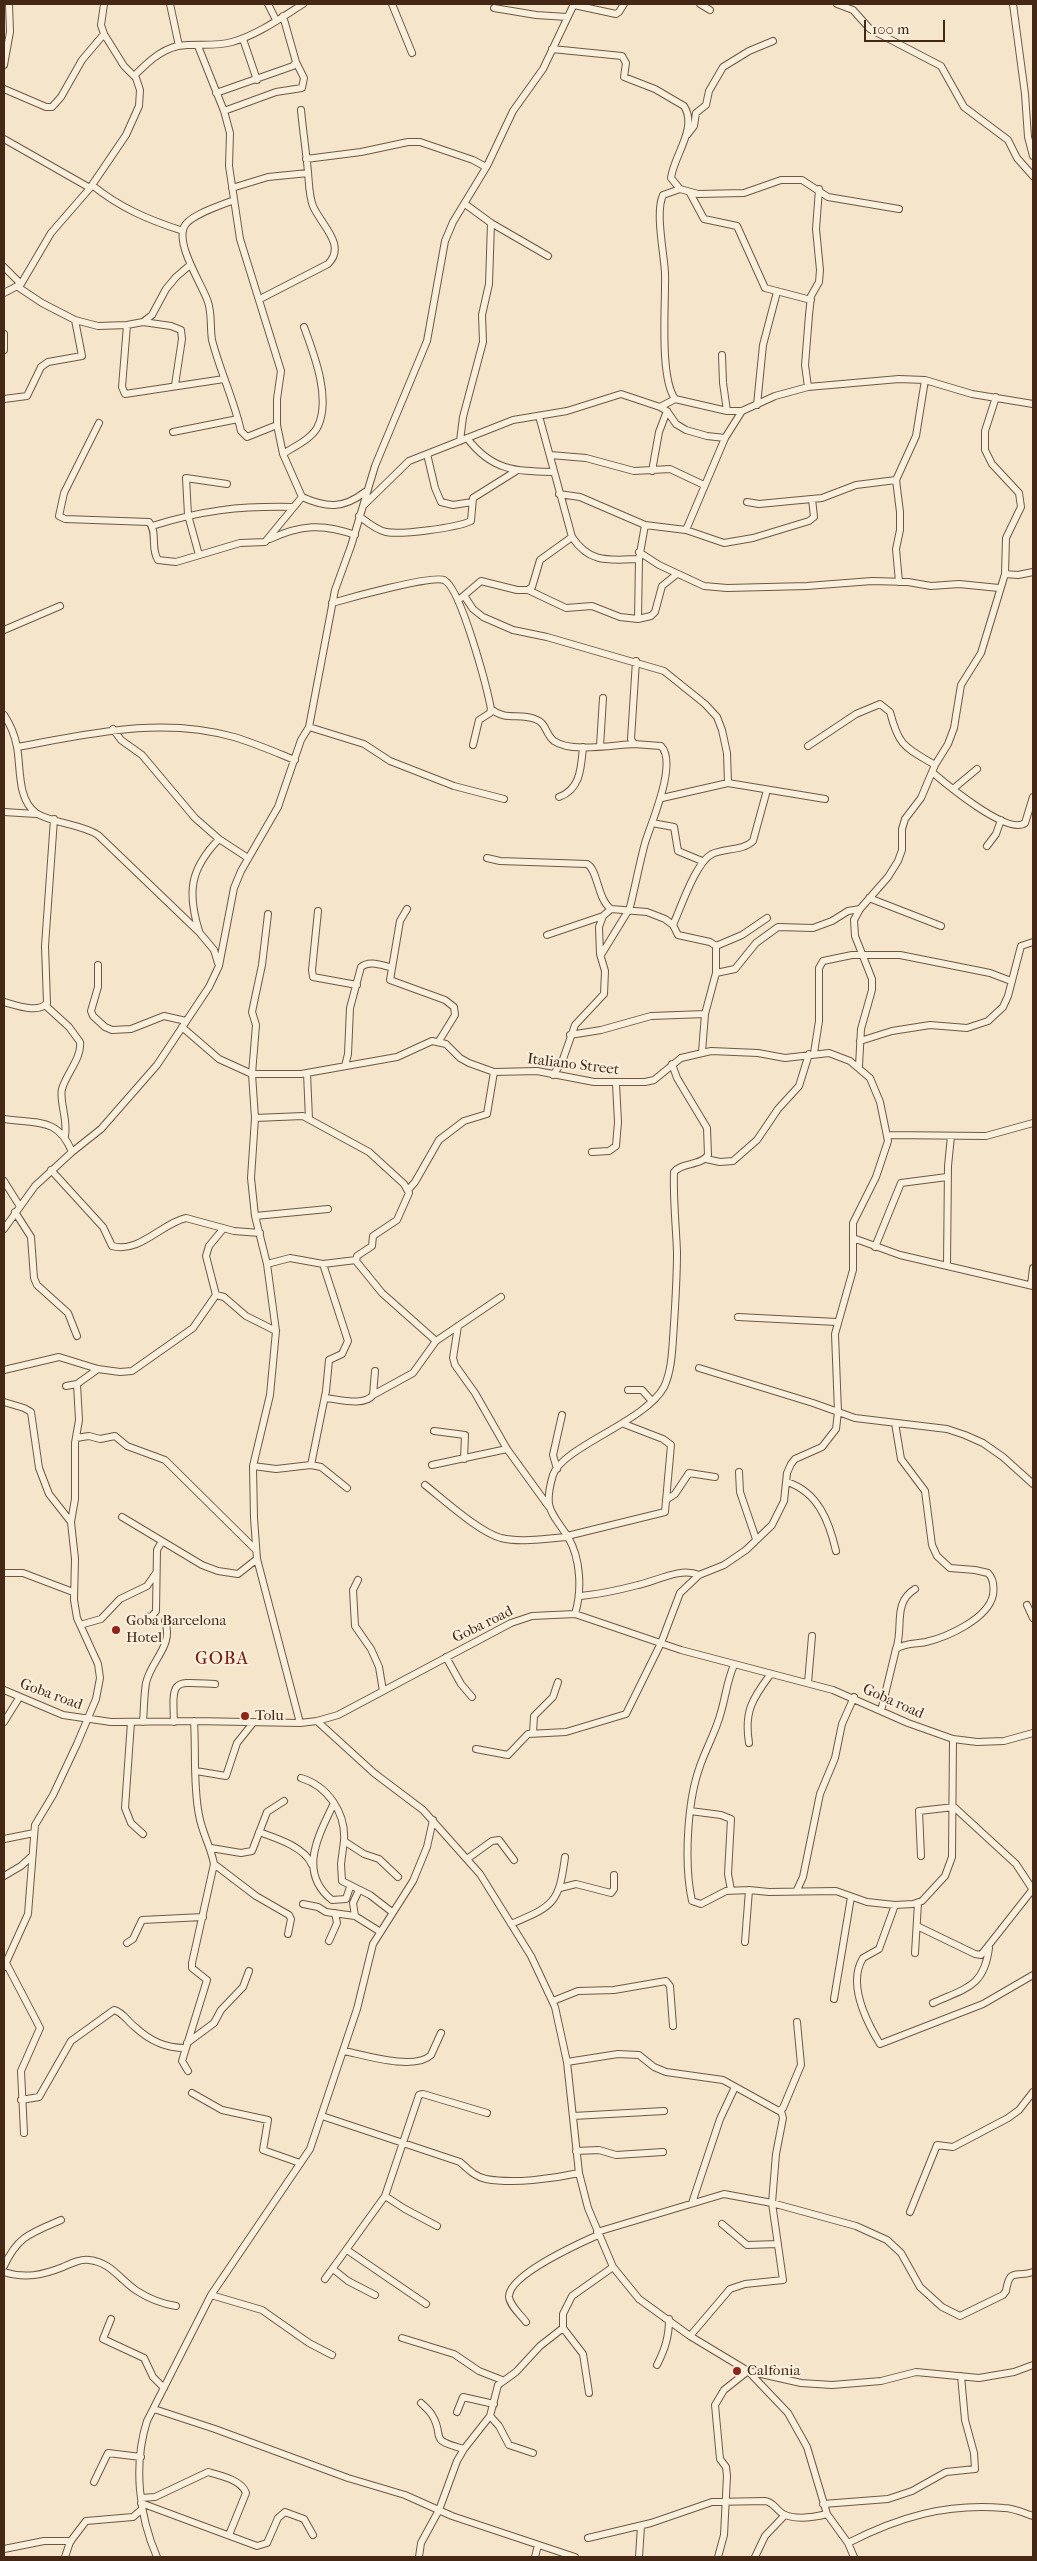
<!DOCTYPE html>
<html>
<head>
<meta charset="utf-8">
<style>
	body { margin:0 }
	#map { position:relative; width:1037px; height:2561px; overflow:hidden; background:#f5e6cb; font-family:"IM FELL French Canon",serif }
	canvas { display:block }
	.frame { position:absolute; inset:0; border:5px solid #452715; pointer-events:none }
	.scale { position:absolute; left:864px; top:20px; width:81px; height:22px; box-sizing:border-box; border:2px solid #452715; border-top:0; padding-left:6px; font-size:15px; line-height:18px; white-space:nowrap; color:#452715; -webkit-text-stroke:4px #f8efdd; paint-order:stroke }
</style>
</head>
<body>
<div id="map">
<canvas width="1037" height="2561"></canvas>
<div class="frame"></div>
<div class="scale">100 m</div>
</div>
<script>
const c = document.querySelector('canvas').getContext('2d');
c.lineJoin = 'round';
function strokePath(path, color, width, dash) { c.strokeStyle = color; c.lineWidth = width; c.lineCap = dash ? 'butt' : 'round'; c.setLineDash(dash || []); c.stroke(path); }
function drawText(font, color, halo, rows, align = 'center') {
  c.font = font + ' "IM FELL French Canon",serif'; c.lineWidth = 4; c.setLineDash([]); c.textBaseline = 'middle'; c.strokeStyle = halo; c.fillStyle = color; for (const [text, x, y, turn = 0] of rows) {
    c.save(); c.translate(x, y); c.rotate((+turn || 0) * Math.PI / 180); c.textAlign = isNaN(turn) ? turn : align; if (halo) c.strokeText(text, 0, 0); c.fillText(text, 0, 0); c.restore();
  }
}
const minor = new Path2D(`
	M170,4L179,46
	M268,4L276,20
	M392,4L412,53
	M700,4L710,10
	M837,4L853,10L870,29L941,66L964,107L1008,140L1017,158L1033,176
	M1013,4L1025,94L1028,137L1033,156
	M574,5L616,14L619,12L624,4
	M494,8L536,15L567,17
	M243,39L257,80
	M198,46L224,111L230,133L229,166L240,239L281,371L277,399V425L283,454L302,497C327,508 343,509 365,492
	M552,49L622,56L626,63L624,77L655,89L684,106C698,128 674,155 671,178L680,189L698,194L744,193L781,180H802L828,197L899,209
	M4,65L10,32L9,4
	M134,76C147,63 160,50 178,46C196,43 214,47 232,42C257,35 281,18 303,4
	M4,89L46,107H52L61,97L82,60L104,34
	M216,93L293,66L296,62L283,16
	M224,111L276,92L302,88L304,78L296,62
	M687,135L694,126L696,113L706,105L709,91L723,67L749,51L773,41
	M4,139L90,188
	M306,159L361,152L408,142H420L473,160L486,167
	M92,185C120,208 149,220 183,231
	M232,188L268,177L308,173
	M690,193L704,219L737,226L765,288L811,300
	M234,200C222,205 189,215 184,227C176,246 202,284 208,302C212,314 210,327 212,340C220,371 234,400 241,431L247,437L277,425
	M465,204L491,223L548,256
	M4,267L21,284
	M18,287L42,303L75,320L98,326L127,325L143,322L152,315L166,289L176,277L190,265
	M4,293L21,284L51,233L90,188L126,135L139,106L140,90L136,78L124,66L104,34L101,25L104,4
	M260,299L328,264C347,245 321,225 313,206C309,196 309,183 308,172C306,151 303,131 301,110
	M143,322L171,326L181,330L182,339L175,385
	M127,325L122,387L125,394L224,379
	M4,334V350
	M722,355L723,383L727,411
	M808,387L805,365L809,315L811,296L819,282L820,270L816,229L819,189
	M4,399L27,396L41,367L48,362L82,356L75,320
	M675,399C659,376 666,302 665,273C664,253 655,212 663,195L680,189
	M757,405L763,345L777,292
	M660,407L675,399L727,411H742L775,396L808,387L899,379L925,380L972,394L1033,404
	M99,423L64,493L59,516L65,519L149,522C158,532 150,548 158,560L176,562L240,543L265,542L302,497
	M173,432L238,419
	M467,438C492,471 515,471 554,472
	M460,441L463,417L483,342L482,315L489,284L491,223
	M283,454C293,447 310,440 317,428C332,400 314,354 304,327
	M427,454L435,488L441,502L453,505L472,502
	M550,455L586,458L634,471L670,469L704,485
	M652,471L659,432L667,411
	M559,494L580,497L645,525L686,530L724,543L753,538L809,521L814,517L812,499
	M747,502L759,504L822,498L856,485L896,480
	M364,505L409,461L513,420L567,411L621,394L660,407L667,411L676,424L686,430L707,436L725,438
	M359,516C367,522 376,530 386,532C401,535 456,528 471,521L473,498L516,471
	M152,526C203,510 239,506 293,507
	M686,530L725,438L742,411
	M572,537C590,564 609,560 639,559
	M270,539C300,525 323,523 355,535
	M639,552L659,565L704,586L727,588L807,586L872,581L908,582L931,586L959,584L999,588
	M199,555L188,515L186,478L227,484
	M1005,574L1018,575L1033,572
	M899,582L896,549L900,530V512L896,480L916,436L925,380
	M528,590L566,608L592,606L620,617L638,619L651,616L655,612L662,586L677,574
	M465,597L473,609L483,617L513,630L547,637L664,671L705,704L717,717L722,730L727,753L728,783L825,799
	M461,598L481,581L517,590H528L532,587L540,560L572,537L539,416
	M332,603C349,598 432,575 444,580C461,588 487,688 491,709L490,713L479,720L473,745
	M638,619L639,559L645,525
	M4,630L60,606
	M491,709C505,721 519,713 535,719C547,723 545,734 554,741C571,753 613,745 634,744
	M4,715C10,724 15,736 17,747C21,768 17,799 36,813C51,823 81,824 98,835L199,932L214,950L218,963
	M309,727L364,744L390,761L454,786L504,799
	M113,729L121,740L142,755L195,818L219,839L248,858
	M600,746L603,698
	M808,746L856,714L880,704L890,712C899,747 905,747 935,765
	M17,747C89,734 161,716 234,737C254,743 275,752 295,760
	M932,772C946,784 1008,836 1025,823L1033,797
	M953,789L977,769
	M559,797C581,789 581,767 583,747
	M662,798L728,783
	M4,812L36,814
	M652,823L674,827L678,851L702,861
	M987,846L996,834L1001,820
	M487,858L500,861L587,864C598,869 597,899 611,909L647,912L665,919L673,925L678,935L710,942L716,946V973L705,1014L702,1052
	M869,898L941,926
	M407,909L400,921L390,980L445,1000L454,1007L455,1015L439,1041
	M318,911L312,970L313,977L357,985
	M629,911C635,888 639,865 645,843C651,823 678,763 661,746L634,744L631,739L636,661
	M268,914L262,965L252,1012L256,1025L252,1074L255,1118L251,1178L255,1216L267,1264L276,1331L270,1395L253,1466L254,1518L257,1559L300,1723
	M673,925C681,907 696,862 712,854C724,848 743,851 753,841L767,790
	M199,931C187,892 190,869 219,839
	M547,935L603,916L611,909
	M716,946L742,935L767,918
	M601,955L628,911
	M98,965V987L91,1011L93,1016L105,1027L112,1030L131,1029L164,1016L186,1021
	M716,973L735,969L756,943L778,927L813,928L832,921L848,911L860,909
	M4,1002C16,1005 38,1014 47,1003L45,946L54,819
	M46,1006L69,1027L80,1042C82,1058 66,1074 62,1089C59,1101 68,1119 65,1136
	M182,1027L219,1059L252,1074H301L397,1057L432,1041L446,1044L460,1058L469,1063L494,1072L537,1071L594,1082H645L654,1080L681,1058L711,1051L758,1053L785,1058L829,1053L850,1061L870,1078L880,1102L888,1141L876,1177L853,1223V1270L835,1334L838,1412L836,1429L822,1447L795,1459L791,1464L787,1473L784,1501L772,1525L746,1550L724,1565L699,1575L680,1593L661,1643L626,1714L566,1732L528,1734L508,1755L476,1749
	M570,1035L601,1030L651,1016L705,1014
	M860,1041L892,1031L930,1025L967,1028L988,1021L1003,1007L1008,996L1021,946L1033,942
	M814,1053L819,1021V968L823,961L852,955H900L990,973L1011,981
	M345,1066L348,1054L350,1008L361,967C369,960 381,965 390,967
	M859,1066L861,1029L872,990V979L855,936L854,920L860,909L888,877L898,861L902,850V829L905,819L921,798L935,765L948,744L954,728L961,685L981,653L1005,574L1006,538L1021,507L1019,493L992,464L985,450V431L996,397
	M307,1073L309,1119
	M553,1075L562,1062L575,1025L604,994L605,971L600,954L599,927L603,916
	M255,1118L303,1116L369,1152L404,1184L409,1193L397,1220L373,1236L372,1246L357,1256L356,1261L382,1293L436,1341
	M4,1119C37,1124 58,1117 72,1152
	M888,1135L986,1136L1033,1123
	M592,1152L609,1151L616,1146L618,1122L616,1084
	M706,1159L720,1162L733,1161L757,1140L778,1109L799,1086L809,1054
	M51,1170L103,1227L112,1246C139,1254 162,1223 186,1218L234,1231L260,1233
	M4,1181L19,1205
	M408,1190L415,1182L439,1140L464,1121L487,1114L494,1072
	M15,1212L31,1237L34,1278L37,1285L68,1313L77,1336
	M255,1216L328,1209
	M4,1229L35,1186L72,1152L101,1129L157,1065L209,987L219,966L234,888L241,871L278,807L301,740L309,727L335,590L351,546L375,466L427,341L445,241L453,222L487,166L513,111L543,69L574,4
	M853,1238L900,1255L1033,1286
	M875,1247L901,1183L947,1177
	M267,1264L290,1258L323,1264L356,1260
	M947,1265L948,1166L951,1136
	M1031,1285L1033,1268
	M216,1295L206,1256L209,1246L223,1229
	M738,1317L837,1322
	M458,1326L453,1358L455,1365L475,1393L507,1449L549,1507
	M699,1368L813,1403L855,1418L947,1429L965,1435L983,1443L1003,1457L1033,1484
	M4,1370L59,1357L98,1369L120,1372L132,1371L193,1328L216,1295L224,1297L246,1316L276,1331
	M66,1386L77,1384L98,1369
	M628,1390H642L651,1400
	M373,1395L413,1373L436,1341L501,1297
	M325,1398C338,1399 364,1407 373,1395L375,1371
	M4,1402L24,1408L31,1412L39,1468L49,1494L71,1522
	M434,1431L465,1435L464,1459
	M76,1438L89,1436L100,1439L115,1436L127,1446L165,1460L256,1550
	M311,1465L326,1391L329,1360L342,1354L348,1341L323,1264
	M432,1465L507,1449
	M253,1466L276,1469L311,1465L321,1467L347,1488
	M557,1469L553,1455L562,1415
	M739,1472L740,1492L756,1539
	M787,1482C818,1492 829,1521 836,1551
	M425,1485C444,1500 479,1532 501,1538C522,1543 547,1538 568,1537
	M666,1500L675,1494L689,1473L715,1477
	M122,1517L202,1565L218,1571L238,1574L257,1559
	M567,1536L665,1512L671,1445L663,1439L624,1424
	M4,1573H23L73,1592
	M358,1580L353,1590L355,1626L371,1649L379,1667L383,1691
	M581,1596C600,1594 619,1590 638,1585C657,1581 680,1567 699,1575
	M1027,1605L1033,1618
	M575,1614C582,1591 581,1559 568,1537C551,1511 543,1509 553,1475C562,1447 645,1422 664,1387C671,1372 672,1354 673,1339C675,1310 677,1280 677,1252C676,1225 673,1199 674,1172C682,1162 701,1166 708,1155L707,1128L677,1078L672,1064
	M147,1617L152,1616L156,1611L157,1550L162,1541
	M80,1625L101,1619L120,1599L147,1586L156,1573
	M896,1649C904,1628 892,1603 915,1589
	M446,1657L461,1684L472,1697
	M734,1665C727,1681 726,1695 721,1712C716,1732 705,1750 699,1769C687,1804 684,1865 692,1901L701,1904L726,1891L749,1890L769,1892L836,1891L867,1902L895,1905L913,1904L922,1901L945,1876L952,1857L953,1739
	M808,1683L812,1636
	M4,1690L63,1715L111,1722L194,1721L300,1723L317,1721L338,1715L511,1623L532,1616L575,1614L681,1650L833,1690L908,1723L953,1739L977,1742L1004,1741L1033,1733
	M881,1711L896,1649C904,1643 916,1644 926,1642C947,1637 988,1619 993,1595C994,1588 994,1579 988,1573L975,1570L950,1568L937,1556L932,1545L925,1491L901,1459L895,1423
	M317,1721L374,1773L423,1810L480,1874L531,1956L555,2007L567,2062L579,2173L588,2208L613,2267L639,2299L690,2336L748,2371L788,2413L807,2447L827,2514L848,2543L854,2557
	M4,1722L19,1698
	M131,1722L125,1808L131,1823L143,1834
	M143,1722C144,1709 144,1695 146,1683C151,1660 174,1646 165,1621
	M174,1722C172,1678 173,1682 215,1684
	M533,1733L534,1716L553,1697L558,1682
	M749,1743C744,1712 752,1699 770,1675
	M196,1771L226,1776L237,1743L253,1723
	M301,1778C328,1786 346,1813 344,1841L364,1854L379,1859L398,1877
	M334,1803C319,1835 297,1872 332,1900L346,1899L350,1887
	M690,1811L721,1815L731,1819L728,1874L731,1890
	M259,1832C276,1838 305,1847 312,1865
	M4,1839L34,1833
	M344,1841L341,1864L342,1881L370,1895L392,1912
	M211,1848L241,1853L252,1851L267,1812L284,1801
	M921,1856L919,1811L954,1807L1016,1864L1033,1890
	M467,1859L492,1841L499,1840L514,1860
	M214,1864L256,1896L289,1915L291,1919L288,1934
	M4,1876L21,1866L32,1856
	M560,1888L576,1884L611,1893L614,1889V1875
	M797,1890L803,1877L820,1794L835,1758L842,1724L854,1697
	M303,1904L318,1907L326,1912L355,1916L379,1931
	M895,1905L879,1949L863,1958C847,1984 866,2021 880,2044L983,2004L1033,1975
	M355,1916L353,1903L359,1890
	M511,1924C553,1906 559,1904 565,1857
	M917,1926L975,1954L981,1955L1033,1889
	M329,1941L337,1923L335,1913
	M745,1942L749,1890
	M127,1943L133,1939L142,1920L203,1917
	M915,1953L918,1903
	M6,1963L40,2028L21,2071L24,2133
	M4,1967L28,1914L35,1825L53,1795L77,1744L96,1699L100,1678L98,1664L77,1618L74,1600L75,1559L71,1522L75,1499V1443L79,1420L77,1384
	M834,1999L851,1897
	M553,2001L578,1991L614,1990L666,1981L670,1986L673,2026
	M933,2003C966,1988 984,1987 989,1948
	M187,2043L214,2023L221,2010L243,1987L249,1971
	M344,2051C364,2055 415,2071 431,2055L441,2033
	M567,2062L618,2054L639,2055L654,2067L666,2072L723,2080L779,2111L783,2108L801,2065L797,2022
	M188,2071L182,2061L207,1980L192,1968V1963L214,1864C211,1847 202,1833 199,1815C193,1785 196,1752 194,1721
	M192,2093L222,2110L268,2120L263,2150L300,2163
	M21,2100L39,2097L71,2041L114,2010C123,2012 128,2022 135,2027C150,2041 165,2048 185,2048
	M322,2116L460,2162C468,2169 475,2177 486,2179C513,2184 552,2179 579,2173
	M573,2116L664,2111
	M576,2151L599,2150L616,2155L663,2152
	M385,2196L405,2209L437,2226
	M692,2203L720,2119L735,2087
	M910,2212L937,2145L953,2147L1008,2118L1019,2110L1033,2092
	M722,2224L747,2245L778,2244
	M597,2232L724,2194L772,2203L856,2226L887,2240L901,2253L920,2287L942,2307L960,2316L1003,2295L1006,2291C1010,2267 1015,2278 1033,2272
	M347,2250L426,2304
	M4,2266C18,2236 31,2233 61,2220
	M333,2269L348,2281L375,2295
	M4,2272C25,2279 43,2275 63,2267C72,2263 80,2259 89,2260C111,2262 120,2280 137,2291C148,2298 163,2304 176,2306
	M325,2279L385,2196L419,2095L423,2094L487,2113
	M211,2295L262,2310L309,2343L332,2355
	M111,2319L103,2339L144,2358L153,2377L164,2388
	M526,2322C521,2315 510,2306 509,2297C508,2275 580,2243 598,2235
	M690,2336L730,2289L745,2284L783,2280L772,2203L776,2154L783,2118L781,2111
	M402,2338L454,2354L479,2371L502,2380
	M657,2365C665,2349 669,2337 669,2319
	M589,2393L583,2354L563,2328V2314L572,2296L613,2267
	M421,2403C424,2406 429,2410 432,2415C446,2438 426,2439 464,2449
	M154,2409L215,2429L348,2478L405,2495L452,2516L575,2557
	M457,2412L463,2397L494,2404
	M490,2416L499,2426L509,2445L533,2453
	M94,2482L108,2453L141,2457
	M141,2498L155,2497L208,2472C219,2475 242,2480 246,2493L229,2535
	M141,2503L257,2546L267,2543L278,2518L285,2512L304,2519L313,2535
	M823,2504L888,2499L912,2491L946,2472L975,2469L974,2453L965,2420L961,2376
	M588,2538L651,2523L712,2502L765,2501C774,2502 776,2510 783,2514C795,2520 815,2517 827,2514
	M848,2543C899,2517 946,2503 1004,2508C1013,2508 1024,2513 1033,2516
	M4,2549L44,2541H71
	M65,2557L70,2542L86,2521L133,2517L141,2510
	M157,2557C139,2516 133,2465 147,2421L211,2295L310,2149L357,2009L373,1944L413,1881L427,1847L433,1820
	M419,2557L421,2543L439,2510L457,2461L464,2449L490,2416L498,2385L516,2372L540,2346L563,2328
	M535,2557L538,2545
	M639,2557L641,2526
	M718,2557L724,2535L727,2476L726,2467L720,2459L715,2405L724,2390L748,2371L801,2383L832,2385L881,2381L916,2372L979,2378L1014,2372L1033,2365
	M755,2557L765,2536L785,2515`);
strokePath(minor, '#715742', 8);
strokePath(minor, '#f8efdd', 6);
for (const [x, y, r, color] of [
	[116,1630,5,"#8f2418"],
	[245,1716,5,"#8f2418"],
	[737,2371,5,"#8f2418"]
]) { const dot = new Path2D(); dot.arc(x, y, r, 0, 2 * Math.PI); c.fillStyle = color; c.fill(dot); strokePath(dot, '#f8efdd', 2); }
drawText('15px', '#452715', '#f8efdd', [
	["Italiano Street",573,1065,7],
	["Goba road",483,1625,-26],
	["Goba road",51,1695,20],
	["Goba road",893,1702,24]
]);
drawText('15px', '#452715', '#f8efdd', [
	["Goba Barcelona",126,1621],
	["Hotel",126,1638],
	["Tolu",255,1716],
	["Calfonia",747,2371]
], 'left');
c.letterSpacing = '1px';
drawText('18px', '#7a1f14', '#f8efdd', [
	["GOBA",222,1660]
]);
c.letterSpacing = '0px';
</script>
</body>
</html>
